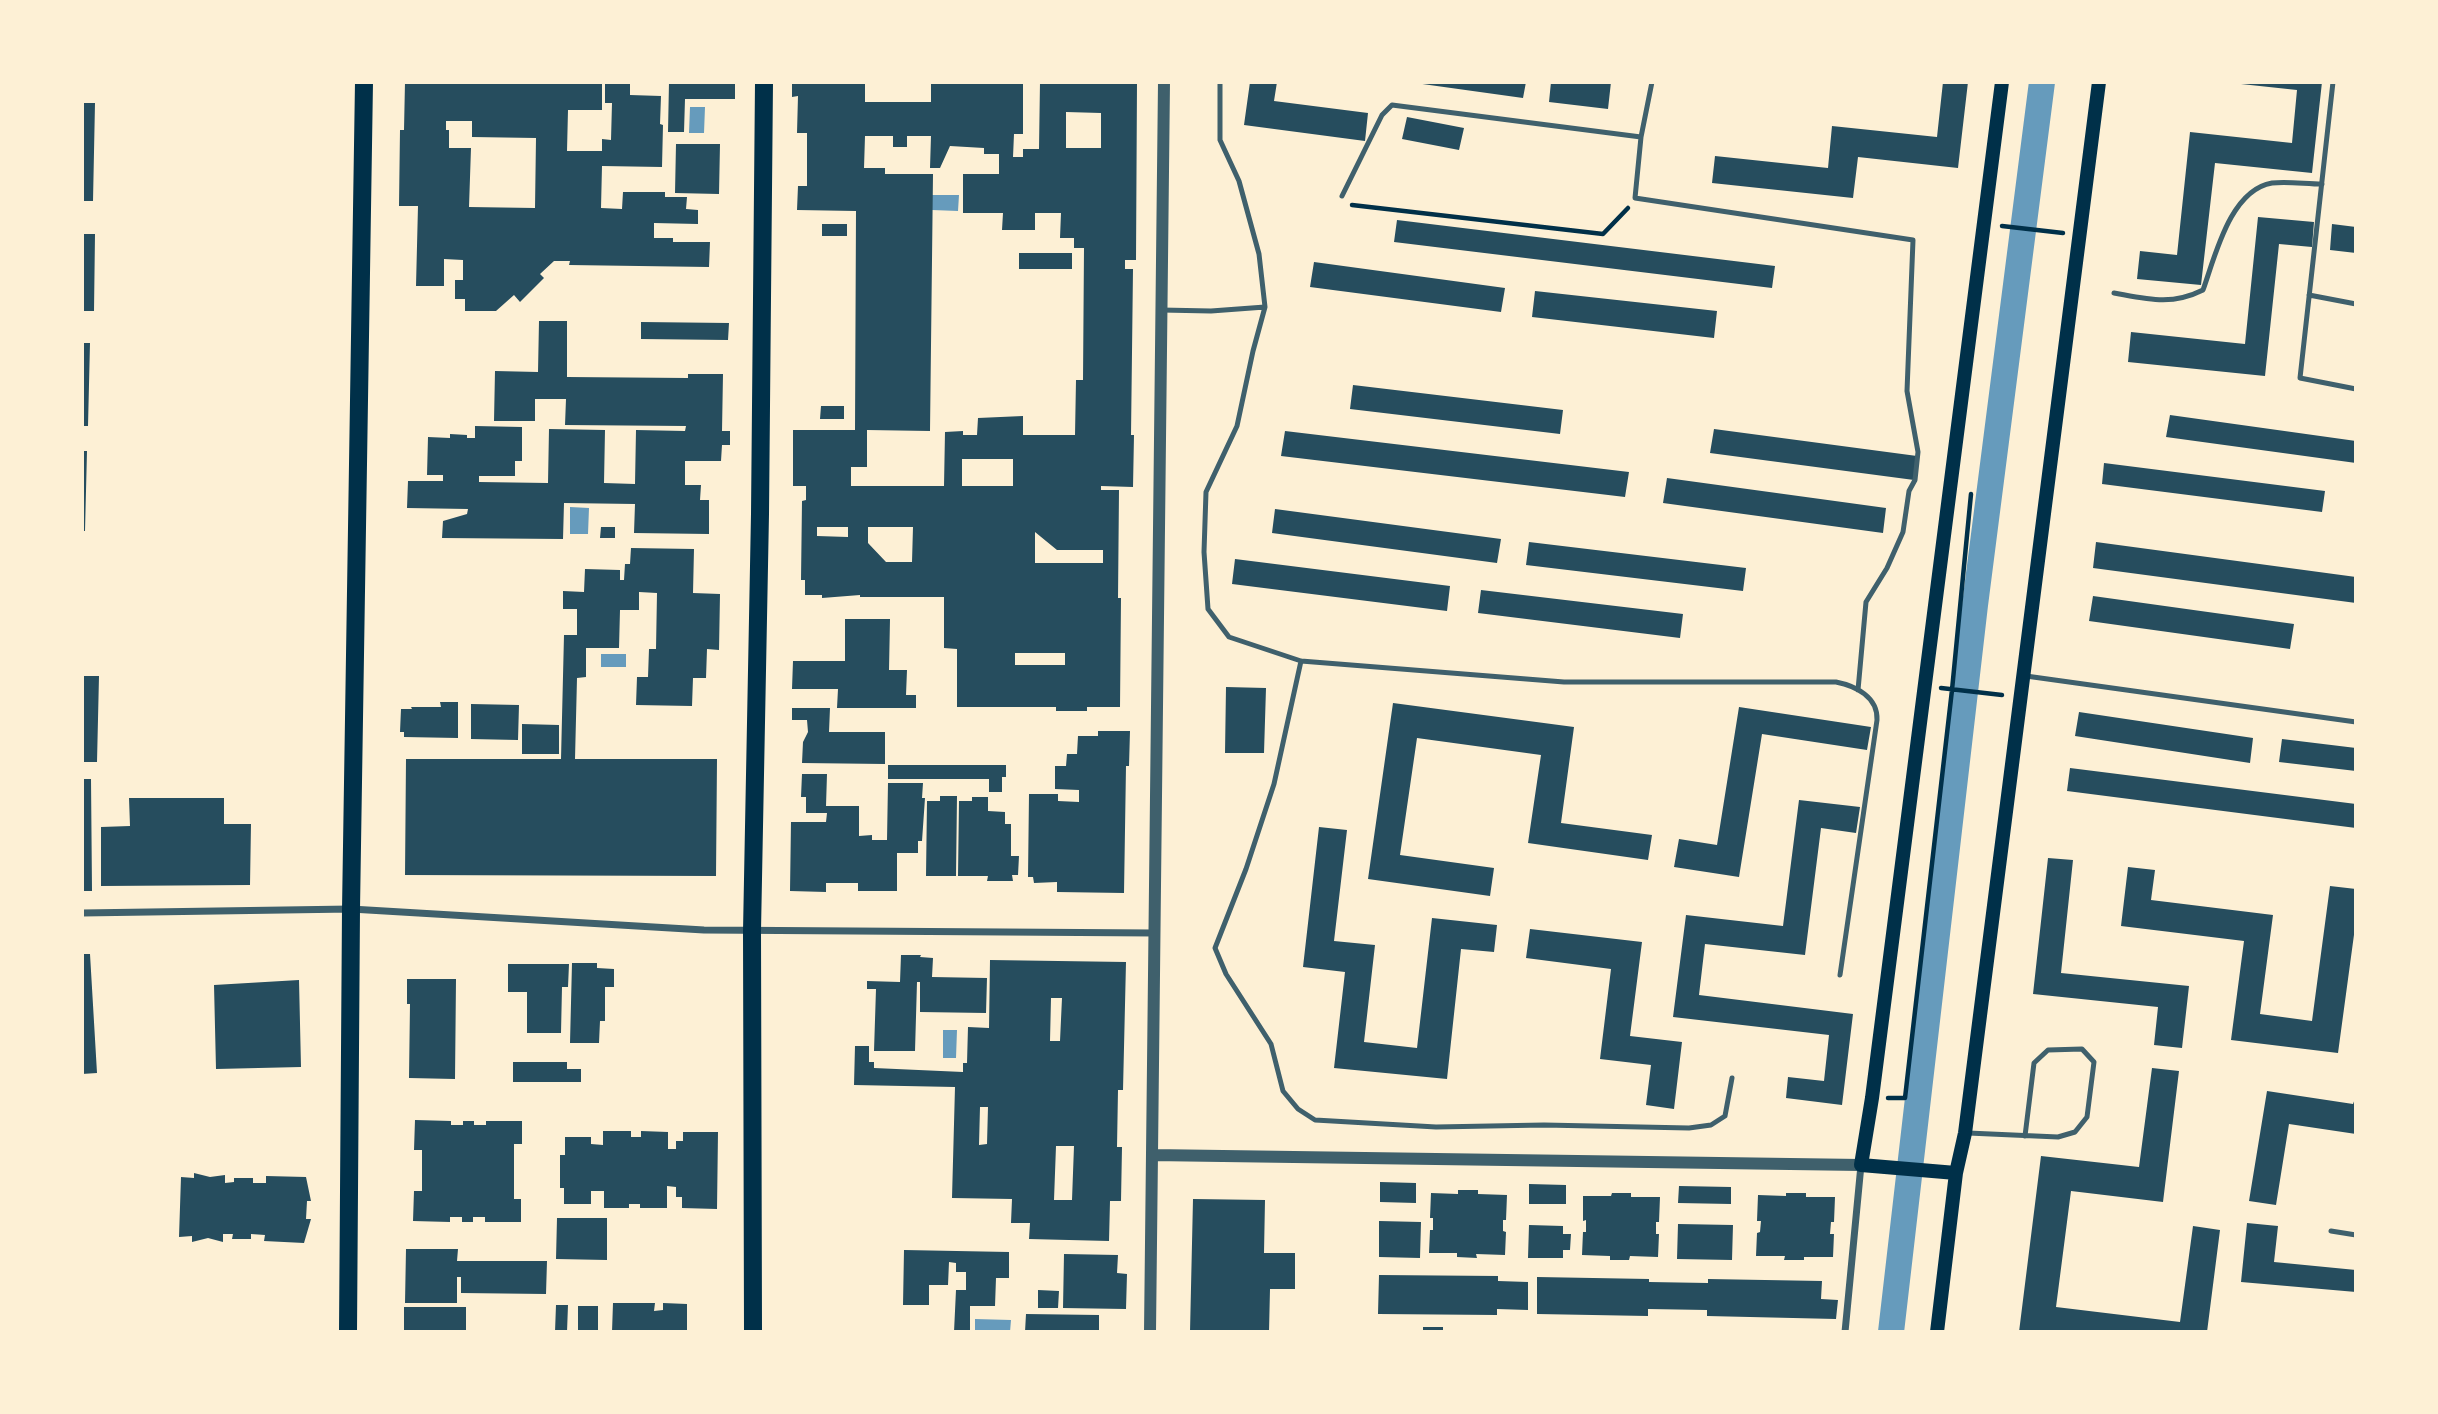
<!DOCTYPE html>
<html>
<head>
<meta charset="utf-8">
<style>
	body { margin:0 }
	#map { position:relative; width:2438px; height:1414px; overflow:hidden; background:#fdf0d5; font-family:Helvetica,sans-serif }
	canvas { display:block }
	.frame { position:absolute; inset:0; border:84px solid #fdf0d5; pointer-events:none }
</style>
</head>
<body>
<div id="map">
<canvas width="2438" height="1414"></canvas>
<div class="frame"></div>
</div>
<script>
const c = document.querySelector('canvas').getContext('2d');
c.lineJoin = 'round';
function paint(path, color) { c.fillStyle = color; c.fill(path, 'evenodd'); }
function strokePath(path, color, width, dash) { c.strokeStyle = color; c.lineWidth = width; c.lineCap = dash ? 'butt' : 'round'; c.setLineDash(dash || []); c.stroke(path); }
paint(new Path2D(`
	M690,107H705L704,133H689Z
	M932,195H959L958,211L932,210Z
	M570,507L589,508L588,534H570Z
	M601,654H626V667H601Z
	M943,1030H957L956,1058H943Z
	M975,1319L1011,1320L1010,1332H975Z`), '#669bbc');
strokePath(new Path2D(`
	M1891,1332L1975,605L2042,82`), '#669bbc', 26);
paint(new Path2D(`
	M405,82H602V110H568L567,151H602V139L611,140L612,103H605V82H630V95L661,96L660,124L663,125L662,167L602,166L601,208L622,209L623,192H665V197H687L686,209L698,210V224L654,223V238H673V242H710L709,267L569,265L570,261H554L540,274L544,278L520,302L514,295L496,311H465V299H455V280H463V260L444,259V286H416L418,206H399L400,130H404ZM446,121H472V137L536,138L535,208L469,207L471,148H449V130H446Z
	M669,82H735V99H685L684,132H668Z
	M792,82H865V102H931V82H1023V134H1014L1013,157H1023V149H1039L1040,82H1137L1136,260H1125V269H1133L1131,435H1134L1133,487L1101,486V490H1119L1118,598H1121L1120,707H1087V711H1056V707H957V649L944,648V597H860V595L822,598V595H805V580H801L802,501L806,500V486H793V430H855L856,211L797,210L798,186H807V133H797L798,96L792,97ZM1066,112L1101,113V148H1066ZM865,136H893V147H907V136H931L930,168H940L950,146L984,148V154H999V174H963V213H1003L1002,230H1035V213H1061L1060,238H1074V248H1084L1083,380H1076L1075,435H1023V416L978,418L977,435H963V431L945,432L944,486H851V467H867V430L930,431L933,174H885V168H864ZM962,459H1013V486H962ZM817,527H848V537L817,536ZM868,527H913L912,562H886L868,543ZM1035,532L1057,550H1103V563H1035ZM1015,653H1065V665H1015Z
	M1250,82H1277L1274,101L1368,113L1365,141L1244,125Z
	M1408,82H1526L1523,98Z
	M1551,82H1611L1608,109L1549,102Z
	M1943,82H1968L1958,168L1858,157L1853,198L1712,183L1715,156L1828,168L1832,126L1937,137Z
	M2241,82H2322L2312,173L2215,163L2201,285L2137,279L2140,251L2177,255L2190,132L2292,143L2297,90L2241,84Z
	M82,103H95L93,201H82Z
	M1407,117L1464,128L1459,150L1402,139Z
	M676,144H720L719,194L675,193Z
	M2258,217L2314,222L2312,247L2279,244L2265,376L2128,362L2131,332L2245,344Z
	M1397,220L1775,266L1772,288L1394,242Z
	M822,224H847V236H822Z
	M2332,224L2356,227V253L2330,250Z
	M82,234H95L94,311H82Z
	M1019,253H1072V269H1019Z
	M1314,262L1505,288L1501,312L1310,287Z
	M1535,291L1717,311L1714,338L1532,317Z
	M539,321H567V377L688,378V374H723L722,431H730V445H722L721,461H685V485H701L700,500H709V534L634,533L635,504L564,503L563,539L442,538L443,521L467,514L468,509L407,508L408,481H443V475H427L428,437L450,438V434L467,435V438H475V426L522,427V461H515V476H479V482L548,483L549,429L605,430L604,483L635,484L636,430L685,431L686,426L565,425L566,399H535V421H494L495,371L538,372Z
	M641,322L729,323L728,340L641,339Z
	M82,343H90L88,426H82Z
	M1353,385L1563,410L1560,434L1350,409Z
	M821,406H844V419H820Z
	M2170,415L2356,441V463L2166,437Z
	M1714,429L1917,456L1914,480L1710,453Z
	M1285,431L1629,472L1625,497L1281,456Z
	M82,451H87L85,531H82Z
	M2104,463L2325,491L2322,512L2102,484Z
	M1667,478L1886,508L1883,533L1663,503Z
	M1275,509L1501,539L1497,563L1272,533Z
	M601,527H615V538H600Z
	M1529,542L1746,568L1743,591L1526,565Z
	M2096,542L2356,577V603L2093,568Z
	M631,548L694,549L693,593L720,594L719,650L707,649L706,678H693L692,706L636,705L637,677H648L649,649H656L657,593L639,592V610H620L619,648H586V677L577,678L575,759H717L716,876L405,875L406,759H561L564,635H577V609H563V591L584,592L585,569L620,570V580H624L625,564H630Z
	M1235,559L1450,586L1447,611L1232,584Z
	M1481,590L1683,614L1680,638L1478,613Z
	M2093,596L2294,624L2290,649L2089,621Z
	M845,619H890L889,670H907L906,695H916V708H837L838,689H792L793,661H845Z
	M82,676H99L97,762H82Z
	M1226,687L1266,688L1264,753H1225Z
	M440,702H458V738L404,737V732H400L401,709H412L411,707H441Z
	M1393,703L1574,727L1561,823L1652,835L1648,860L1528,843L1541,755L1417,738L1400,855L1494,868L1490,896L1368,879Z
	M471,704L519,705L518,740L471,739Z
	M1739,707L1871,727L1867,750L1762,734L1739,877L1674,867L1679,839L1717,845Z
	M792,708H830L829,732H885V764L802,763L803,742L808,732L807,720H792Z
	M2079,712L2253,738L2250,763L2075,736Z
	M522,724L559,725V754H522Z
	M1098,731H1130L1129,766H1126L1124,893L1057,892V882L1034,883L1033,877H1028L1029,794H1058V801L1079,802V790L1055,789V766H1066L1067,754H1077L1078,736H1098Z
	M2282,739L2356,748V771L2279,762Z
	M888,765H1006V777H1002V792H989V779H888Z
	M2070,768L2356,804V828L2067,791Z
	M802,774H827L826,806H859V836L872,835V840H887L888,783H923L922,798H925L922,841H918V853H897V891H858V883H826V892L790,891L791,822H826L827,813H806V797H801Z
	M82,779H91L92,891H82Z
	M940,796H957L956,876H926L927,801H940Z
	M972,797H988V811L1005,812V824H1011V856H1019L1018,875H1012L1013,881H987L988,876H958L959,801H972Z
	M129,798H224V824H251L250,885L101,886V827L130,826Z
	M1799,800L1860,807L1856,833L1821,828L1805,955L1705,944L1699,995L1853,1014L1842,1105L1786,1098L1788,1077L1824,1081L1829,1035L1673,1017L1686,915L1783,926Z
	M1319,827L1347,830L1334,941L1375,945L1364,1042L1417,1048L1432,918L1497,925L1494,952L1461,949L1447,1079L1334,1068L1345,972L1303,967Z
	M2048,858L2073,860L2061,973L2189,986L2182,1048L2154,1045L2158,1007L2033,994Z
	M2128,867L2155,870L2151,900L2273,915L2260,1014L2312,1021L2330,886L2356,889V920L2338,1053L2231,1040L2244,941L2121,926Z
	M1530,929L1642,942L1630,1036L1682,1042L1674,1109L1646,1105L1651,1065L1600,1059L1611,969L1526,958Z
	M82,954H90L97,1073L82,1074Z
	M901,955H921L920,957L933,958L932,977L987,978L986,1013L920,1012V982H917L915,1051H874L876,989H867V981L900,982Z
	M990,960L1126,962L1123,1090H1118L1117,1147H1122L1121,1201H1110L1109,1241L1029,1239L1030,1223H1011L1012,1199L952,1198L955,1087L854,1085L855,1046H869V1062H874V1068L963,1072V1063H967L968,1027L989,1028ZM1051,998H1062L1060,1041H1050ZM980,1107H988L987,1144L979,1145ZM1056,1146H1074L1072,1200H1054Z
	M572,963H597V968L614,969V987H605V1021H600L599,1043H570Z
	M508,964H569L568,987H562L561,1033H527V992H508Z
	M407,979H456L455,1079L409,1078L410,1004H407Z
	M299,980L301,1067L216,1069L214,985Z
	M513,1062H567V1069H581V1082H513Z
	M2152,1068L2179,1071L2163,1202L2071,1191L2056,1307L2180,1322L2193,1226L2220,1230L2207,1332H2019L2041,1156L2139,1167Z
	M2267,1091L2353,1104L2356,1096V1134L2289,1124L2276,1205L2249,1201Z
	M415,1120L451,1121V1125H463V1121H474V1125H486V1121H522V1144H514V1199H521V1222H485V1217H473V1222H462V1217H450V1222L413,1221L414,1191H422V1150H414Z
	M603,1131H631V1137H641V1131L668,1132V1149H676V1141H683V1132H718L717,1209L682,1208V1197H676V1187L667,1186V1208H640V1204H629V1208H604V1191H591V1204H564V1188H560V1155H565V1137H591V1144L603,1145Z
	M194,1173L210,1177L225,1175V1183L234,1182V1178H253V1183H266V1176L306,1177L311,1201H307L306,1219H311L304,1243L264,1241L265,1235L251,1234V1239H232L233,1234H223V1242L208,1238L192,1242V1236L179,1237L181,1177L194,1178Z
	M1380,1182L1416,1183V1203L1380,1202Z
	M1529,1184L1566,1185V1204H1529Z
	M1679,1186L1731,1187V1204L1678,1203Z
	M1458,1190H1478V1194L1507,1195L1506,1220H1503V1231L1506,1232L1505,1255L1476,1254L1477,1258L1457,1257V1253H1429L1430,1230H1433V1218H1430L1431,1193L1458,1194Z
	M1612,1193H1631V1197H1660L1659,1222H1656V1234H1659L1658,1257L1630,1256L1629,1260H1610V1256L1582,1255L1583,1232H1586V1220L1583,1221V1196H1611Z
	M1786,1193H1806V1197H1835L1834,1222H1831L1830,1234H1834L1833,1257H1804V1260H1784L1785,1256H1756L1757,1233L1760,1232L1761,1221H1757L1758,1195L1786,1196Z
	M1193,1199L1265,1200L1264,1253H1295V1289H1270L1269,1332H1190Z
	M557,1218H607V1260L556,1259Z
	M1379,1221L1421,1222L1420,1258L1379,1257Z
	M2247,1223L2278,1226L2274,1262L2356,1270V1292L2241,1282Z
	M1678,1224L1733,1225L1732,1260L1677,1259Z
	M1529,1225L1563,1226V1234H1571L1570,1250H1563V1258H1528Z
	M406,1249H458L457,1261H547L546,1294L461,1293V1277H457V1303H405Z
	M904,1250L1009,1252V1278H996L995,1306H970V1332H954L956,1290H966V1272H956V1263L949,1262L948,1285H929V1305H903Z
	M1064,1254L1118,1255L1117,1273L1127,1274L1126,1309L1063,1308Z
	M1379,1275L1498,1276V1281L1528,1282V1310L1497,1309V1315L1378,1314Z
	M1537,1277L1649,1279V1282L1708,1283V1279L1822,1281L1821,1299L1838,1300L1836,1319L1707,1316V1310L1648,1309V1316L1537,1314Z
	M1038,1290L1059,1291L1058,1308H1038Z
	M613,1303H655L654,1311L663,1310V1303L687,1304V1332H612Z
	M556,1305H568L567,1332H555Z
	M578,1306H598V1332H578Z
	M404,1307H466V1332H404Z
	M1026,1314L1099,1315V1332H1025Z
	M1423,1327H1443V1332H1423Z`), '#264d5e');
strokePath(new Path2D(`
	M1352,205L1603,234L1628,208
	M2002,226L2063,233
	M1941,688L2002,695
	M1888,1098H1905L1952,690L1971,494`), '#003049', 4.5);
strokePath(new Path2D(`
	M1220,82V140L1239,181L1259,254L1265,307
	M1652,82L1641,137L1635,198L1913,240L1907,391L1918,452L1915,480L1909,491L1903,532L1887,568L1866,602L1858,690
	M2333,82L2300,378L2356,389
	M1342,196L1382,115L1392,105L1641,137
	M2114,293C2147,299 2171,306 2203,290C2215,257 2230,190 2272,183C2287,181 2306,184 2322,184
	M2309,295L2356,304
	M1161,310L1211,311L1265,307L1253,351L1237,426L1206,492L1204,552L1208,609L1229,637L1301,661L1564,682H1836C1856,686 1878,697 1877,720L1840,975
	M1301,661L1274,784L1246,869L1215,948L1226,974L1271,1044L1283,1091L1298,1109L1315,1120L1436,1127L1544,1125L1689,1128L1711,1125L1725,1116L1732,1078
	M2026,676L2356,722
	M1968,1133L2058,1137L2075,1132L2087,1117L2094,1062L2082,1049L2048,1050L2034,1063L2025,1136
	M2331,1231L2356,1235`), '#3f606c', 5);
strokePath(new Path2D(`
	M82,913L351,909L704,930L1154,933
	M1845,1332L1861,1165`), '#3f606c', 7);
strokePath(new Path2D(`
	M1152,1155L1861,1165
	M1150,1332L1164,82`), '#3f606c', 12);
strokePath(new Path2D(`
	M1956,1173L1861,1165L1872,1098L2002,82
	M1937,1332L1956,1173L1965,1133L2099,82`), '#003049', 14);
strokePath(new Path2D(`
	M348,1332L351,909L364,82
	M753,1332L752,931L760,514L764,82`), '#003049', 18);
</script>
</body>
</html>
